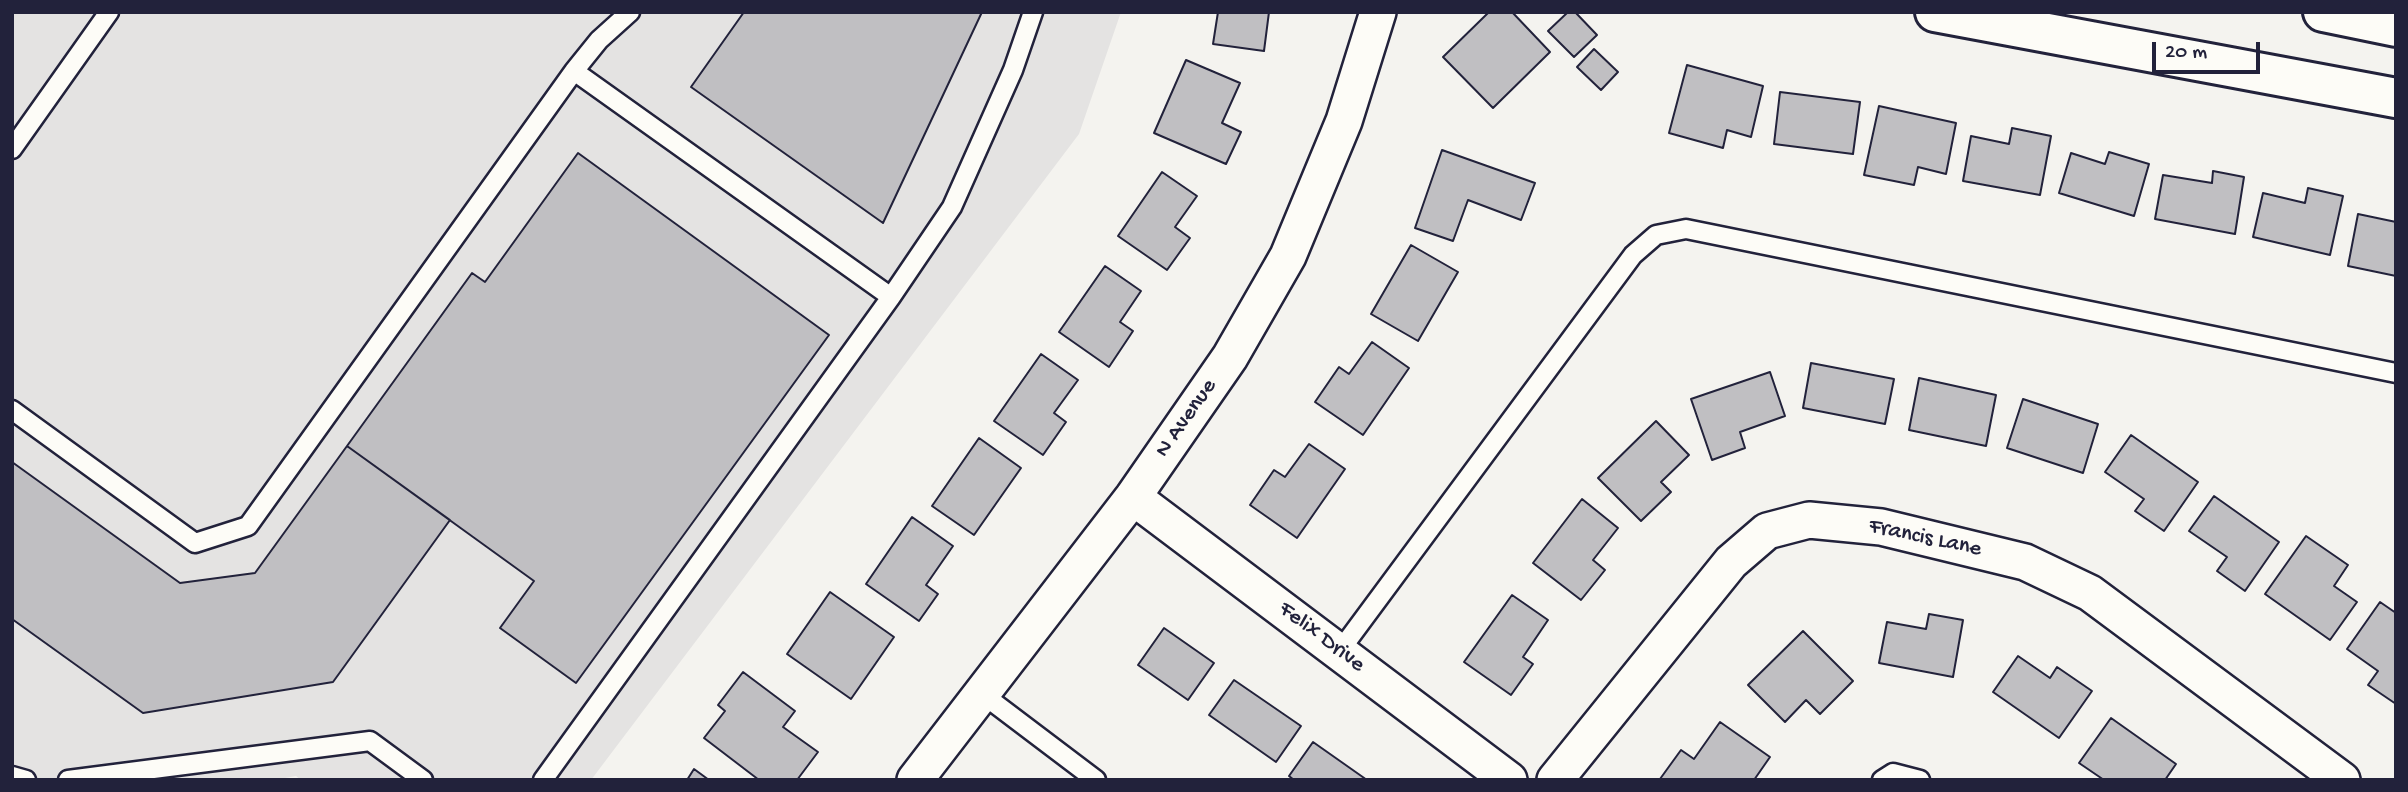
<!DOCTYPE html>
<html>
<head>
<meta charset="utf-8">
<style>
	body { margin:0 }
	#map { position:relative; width:2408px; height:792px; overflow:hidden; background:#f4f3ef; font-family:"Gochi Hand",sans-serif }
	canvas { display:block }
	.frame { position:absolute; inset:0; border:14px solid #22223b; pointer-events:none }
	.scale { position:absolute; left:2152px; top:42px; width:108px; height:32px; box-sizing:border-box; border:4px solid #22223b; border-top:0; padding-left:9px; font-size:21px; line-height:24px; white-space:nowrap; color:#22223b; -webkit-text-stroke:5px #fdfcf7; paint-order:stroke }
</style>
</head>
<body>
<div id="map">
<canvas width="2408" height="792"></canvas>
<div class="frame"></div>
<div class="scale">20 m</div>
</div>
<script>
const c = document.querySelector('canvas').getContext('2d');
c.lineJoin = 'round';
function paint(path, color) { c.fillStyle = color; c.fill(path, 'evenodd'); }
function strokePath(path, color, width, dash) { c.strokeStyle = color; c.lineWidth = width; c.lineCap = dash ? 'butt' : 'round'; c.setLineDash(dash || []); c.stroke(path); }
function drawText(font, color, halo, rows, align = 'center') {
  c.font = font + ' "Gochi Hand",sans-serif'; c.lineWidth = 7; c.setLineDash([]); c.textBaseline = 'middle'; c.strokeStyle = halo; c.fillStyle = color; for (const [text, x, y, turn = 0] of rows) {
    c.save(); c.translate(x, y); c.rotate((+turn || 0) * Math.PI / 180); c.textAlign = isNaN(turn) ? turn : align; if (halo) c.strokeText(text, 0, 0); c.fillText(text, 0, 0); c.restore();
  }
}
paint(new Path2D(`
	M12,12H1121L1079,134L591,780H301L296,776L274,780H12Z`), '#e4e3e2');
const building = new Path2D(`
	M744,12H982L883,223L691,87Z
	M1218,12H1269L1264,51L1213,44Z
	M1489,12H1512L1550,52L1493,108L1443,57Z
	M1568,12H1575L1597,35L1574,57L1548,31Z
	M1594,49L1618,72L1601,90L1577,67Z
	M1186,60L1240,83L1222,123L1241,132L1226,164L1154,133Z
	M1687,65L1763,86L1751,137L1727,130L1723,148L1669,133Z
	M1780,92L1860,102L1853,154L1774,144Z
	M1879,106L1956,123L1946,174L1918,167L1914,185L1864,175Z
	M2012,128L2051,136L2040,195L1963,181L1971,136L2009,144Z
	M1442,150L1535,183L1521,220L1468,200L1453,241L1415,228Z
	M2109,152L2149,164L2134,216L2059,193L2071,153L2105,164Z
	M578,153L829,335L576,683L500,628L534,581L347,446L472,273L485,282Z
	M2213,171L2244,177L2235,234L2155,219L2163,175L2212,183Z
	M1162,172L1197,196L1175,227L1190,238L1167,270L1118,236Z
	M2308,188L2343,196L2330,255L2253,237L2263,193L2305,203Z
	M2358,214L2396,222V276L2348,266Z
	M1411,245L1458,272L1418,341L1371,314Z
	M1105,266L1141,291L1120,322L1133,331L1109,367L1059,332Z
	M1372,342L1409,368L1363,435L1315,402L1339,367L1349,374Z
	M1041,354L1078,380L1054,413L1066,422L1043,455L994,421Z
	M1811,363L1894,379L1885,424L1803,408Z
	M1770,372L1785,416L1740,432L1745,448L1712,460L1691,399Z
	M1919,378L1996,395L1986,446L1909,430Z
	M2023,399L2098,424L2083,473L2007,448Z
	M1656,421L1689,455L1661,482L1671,492L1641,521L1598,478Z
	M2131,435L2198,482L2164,531L2135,511L2144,499L2105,472Z
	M979,438L1021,468L974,535L932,506Z
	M1309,444L1345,469L1297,538L1250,505L1274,470L1285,477Z
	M347,446L450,520L333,682L143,713L12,619V462L180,583L255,573Z
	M2214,496L2279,542L2245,591L2217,571L2227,557L2189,531Z
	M1582,499L1618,528L1593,560L1605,570L1581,600L1533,563Z
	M912,517L953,546L926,585L938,594L919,621L866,584Z
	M2306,536L2348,565L2334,586L2357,602L2330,640L2265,594Z
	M830,592L894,637L851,699L787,654Z
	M1512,595L1548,620L1523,657L1533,664L1511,695L1464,662Z
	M2380,602L2396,613V704L2368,685L2378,671L2347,649Z
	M1929,614L1963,620L1953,677L1879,663L1887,622L1926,629Z
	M1164,628L1214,663L1188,700L1138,665Z
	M1803,631L1853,681L1820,714L1806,700L1785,722L1748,685Z
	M2018,656L2050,678L2057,667L2092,691L2059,738L1993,692Z
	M743,672L795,711L783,727L818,752L797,780H759L704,738L725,711L718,705Z
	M1234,680L1301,726L1276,762L1209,715Z
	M2111,718L2176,764L2165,780H2104L2079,763Z
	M1720,722L1770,757L1754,780L1660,779L1681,750L1694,759Z
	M1313,742L1367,780H1294L1289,776Z
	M694,769L709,780H687Z`);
paint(building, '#c0bfc2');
strokePath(building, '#22223b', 2);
const lane = new Path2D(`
	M574,71L891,297
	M12,149L109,12
	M12,410L195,543L248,526L574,71L599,40L630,12
	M1339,652L1633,255L1656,235L1686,229L2396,373
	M981,693L1096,780
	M12,776L26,780
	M68,780L370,741L423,780
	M543,780L891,297L952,207L1013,70L1033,12
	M1882,780L1893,773L1920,780`);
const street = new Path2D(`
	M1133,497L1509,780
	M915,780L1133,497L1230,357L1288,256L1344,121L1378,12
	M1555,780L1731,562L1767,531L1809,520L1881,527L2025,562L2090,593L2342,780`);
const secondary = new Path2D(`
	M1935,12L2396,98
	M2323,12L2396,27`);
strokePath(lane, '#22223b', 23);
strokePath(street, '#22223b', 40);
strokePath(secondary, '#22223b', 44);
strokePath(lane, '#fdfcf7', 18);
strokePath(street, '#fdfcf7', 35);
strokePath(secondary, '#fdfcf7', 38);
drawText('23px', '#22223b', '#fdfcf7', [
	["N Avenue",1187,419,-55],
	["Francis Lane",1925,539,12],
	["Felix Drive",1321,638,37]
]);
</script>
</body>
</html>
